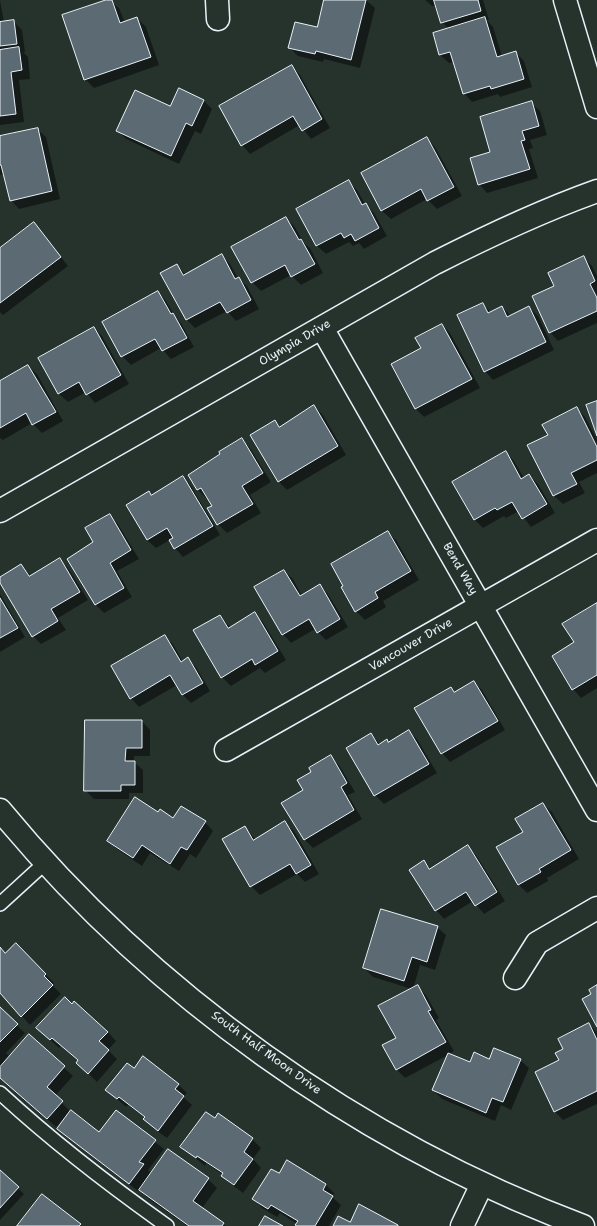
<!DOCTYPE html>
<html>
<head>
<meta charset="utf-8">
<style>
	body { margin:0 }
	canvas { display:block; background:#26332d }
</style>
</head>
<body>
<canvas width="597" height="1226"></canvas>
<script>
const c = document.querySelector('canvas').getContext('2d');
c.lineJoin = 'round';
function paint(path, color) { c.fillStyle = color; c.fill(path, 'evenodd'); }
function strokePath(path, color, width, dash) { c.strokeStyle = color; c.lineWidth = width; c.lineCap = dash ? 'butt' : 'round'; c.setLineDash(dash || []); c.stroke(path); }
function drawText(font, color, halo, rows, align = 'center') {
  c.font = font + ' "Shantell Sans",sans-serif'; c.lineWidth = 3; c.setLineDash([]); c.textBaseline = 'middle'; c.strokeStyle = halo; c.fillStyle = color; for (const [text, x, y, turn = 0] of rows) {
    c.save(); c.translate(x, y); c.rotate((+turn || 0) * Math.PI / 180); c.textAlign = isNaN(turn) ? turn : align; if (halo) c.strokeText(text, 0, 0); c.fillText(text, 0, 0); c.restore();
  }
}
paint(new Path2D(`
	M0,0L4,22L13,21L22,30L25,52H23L28,57L30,79L19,80L24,122L0,125Z
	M109,0L119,8L125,23L137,18L146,27L159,65L94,88L85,79Z
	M325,0H366L375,8L360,68L324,59L323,62L298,56L289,47L318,28Z
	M425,0H483L489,20H487L493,27L502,56L516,53L524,61L532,87L500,97L498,94L472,102L464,93L454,62L449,63L440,55L449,29L442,22L437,5L432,6Z
	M292,67L300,75L330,128L311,139L300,125L250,154L242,145Z
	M204,101L212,109L201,134L195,131L179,164L126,139L118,131L171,108Z
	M531,103L540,111L547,135L530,140L533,148L529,149L538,178L487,193L479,184L492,152Z
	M37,129L46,137L60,199L19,209L11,200L5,174L0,175V137Z
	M426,138L435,147L462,196L437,209L427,199L391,219L382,211L362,173Z
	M349,182L357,190L365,204L374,213L387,236L364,249L359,243L353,246L349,242L326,254L317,246L298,209Z
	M286,218L295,227L303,242L310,248L323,273L301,285L291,275L261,291L252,282L233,247Z
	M34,223L68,266L3,315L0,312V249Z
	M222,256L230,264L238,278L247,286L259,309L236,321L227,311L195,328L187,320L162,273L177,265L185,274Z
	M584,258L592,266L597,276V323L558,341L550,332L555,287Z
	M158,292L166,301L175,316L181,323L194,347L171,359L161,348L131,365L122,356Z
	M483,304L491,312L502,307L511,316L529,307L538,316L554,350L493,380L485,371Z
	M442,325L450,333L480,388L424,417L416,409L392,365L422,349Z
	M94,328L102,336L129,384L95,403L86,392L68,402L59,394L39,359Z
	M28,366L37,374L63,421L42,433L32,423L3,440L0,438V382Z
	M314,406L323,415L346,455L287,490L278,481L274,421L280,427Z
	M577,408L585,417L597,440V473L579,482L585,493L563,504L554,496L528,446L549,435Z
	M242,439L250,448L271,482L250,495L261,513L227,533L218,524L213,506L208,497L206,498L198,490L189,476Z
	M506,452L514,461L524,478L529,475L538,484L555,513L531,527L519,511L506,518L504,516L483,528L474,519Z
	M183,477L191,486L220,535L183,557L175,548L170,540L156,548L147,540L149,492L152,496Z
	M110,515L118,524L139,559L117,571L132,597L104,613L96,605L69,559L95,542Z
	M388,532L396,540L419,580L383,601L386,607L365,620L356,611L342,588Z
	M60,559L68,568L88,600L58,618L66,630L41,644L33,636L0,578L21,565L31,576Z
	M284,571L293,579L302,596L320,585L328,594L348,627L326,640L315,629L291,643L283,634Z
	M0,594L25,637L0,652Z
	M597,604V688L581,698L573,689L575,643Z
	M254,613L263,622L286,660L265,673L260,668L231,686L222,677L220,616L230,627Z
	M164,636L173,644L183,662L188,659L196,667L210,691L191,703L182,694L177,685L139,707L131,698Z
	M474,682L482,690L505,730L450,762L442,753L451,688L455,693Z
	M142,721L150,730V756H134V762L143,770V793H129V799H94L85,790Z
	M408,731L417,739L437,773L384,804L375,795L371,734L380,744L387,741L389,742Z
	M330,757L339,765L355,792L348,795L362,819L313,848L305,840L304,791L313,772Z
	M543,804L552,812L579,859L547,878L548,881L527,893L519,885L497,848L524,832Z
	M159,814L173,820L205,822L213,831L196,858L190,854L179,871L150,853L142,866L117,849L108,841Z
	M285,823L294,831L319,874L305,882L297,874L260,895L251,886L224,840L245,827L256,840Z
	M468,847L476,855L505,901L484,914L473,901L444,919L436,910L424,861L431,869Z
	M437,927L446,935L435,970L420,965L413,989L417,986L426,995L439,1018L436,1020L454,1051L449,1054L470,1063L520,1060L529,1068L511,1110L501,1105L495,1121L442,1099L433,1090L448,1055L405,1078L397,1070L384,1046L397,1038L412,989L373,977L364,968Z
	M16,944L54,983L52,985L61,994L30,1025L0,993V948L6,954Z
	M0,1009L25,1033L6,1053L10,1057L29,1036L73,1076L55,1096L70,1111L99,1133L116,1111L164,1149L148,1170L152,1174L208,1179L217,1188L202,1208L226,1226H187L149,1199L139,1190L138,1191L67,1137L59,1129L71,1113L70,1111L56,1127L0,1077Z
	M589,1024L597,1032V1104L563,1120L555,1112L536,1073L561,1061L564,1049Z
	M37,1028L108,1032L116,1041L108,1050L117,1059L97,1082L86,1071L78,1061L61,1046L59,1048Z
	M134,1069L178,1084L187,1093L183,1097L192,1105L167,1138L153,1128L145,1118L128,1105L126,1107L107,1090Z
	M218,1115L252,1139L261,1148L253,1159L261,1168L243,1193L231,1184L223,1175L206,1163L205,1166L182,1147L215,1119Z
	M287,1162L326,1185L334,1193L332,1197L341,1205L329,1226H298L297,1224L280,1213L277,1217L262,1208L254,1199L279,1175Z
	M0,1171L24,1194L0,1220Z`), '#0007');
const building = new Path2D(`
	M106,0H112L120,23L137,17L151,57L84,80L62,15Z
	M324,0H366L351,60L316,51L315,54L288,48L295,22L317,27Z
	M434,0H478L481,11L441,23Z
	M485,17L497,57L516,51L524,79L491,89L490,86L463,94L450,52L439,55L433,33Z
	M14,20L17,44L0,46V22Z
	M19,47L22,70L11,72L16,114L0,116V50Z
	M292,65L322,119L302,131L293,116L241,146L219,106Z
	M179,88L204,100L192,126L186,123L171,156L116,131L135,90L170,106Z
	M532,101L539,126L522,131L525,140L521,141L530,169L478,185L470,158L490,152L480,117Z
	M38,128L52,191L10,201L1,165H0V136Z
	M427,137L454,187L427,201L421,189L381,211L361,173Z
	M349,180L362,205L366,203L379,228L355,241L351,234L344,238L341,233L316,246L296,209Z
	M286,217L299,240L301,239L315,264L291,277L285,265L251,283L231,247Z
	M34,222L61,257L0,303V248Z
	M222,254L235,279L239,277L251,300L227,313L220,302L186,320L160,273L177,264L183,275Z
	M584,256L595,281L590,284L597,298V311L549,333L532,296L554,286L548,273Z
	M158,291L171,314L173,313L187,338L162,351L155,339L121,357L102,322Z
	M483,303L488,313L502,306L507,317L529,306L546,342L484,372L457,315Z
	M442,324L472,379L415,409L391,364L421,348L415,338Z
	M94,327L121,375L86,395L79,382L58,394L38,358Z
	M28,365L56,412L32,425L26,413L0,428V381Z
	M597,401V436L586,405Z
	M314,405L338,446L278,482L250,435L275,420L279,427Z
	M577,407L597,447V460L571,473L577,484L553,496L527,445L548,435L542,425Z
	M242,438L263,473L242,486L253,504L217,525L207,508L212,506L201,488L197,490L188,475L220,454L219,452Z
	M506,451L521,479L529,474L547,504L522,519L512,502L497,510L495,508L474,520L452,482Z
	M183,476L213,526L174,549L169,540L173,538L167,528L147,540L126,505L149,491L151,495Z
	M110,514L131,550L110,563L124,588L95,605L67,559L93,542L85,528Z
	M388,531L411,571L375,592L378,598L355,612L341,587L343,586L331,564Z
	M60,558L80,592L51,609L58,621L32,637L0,583V577L21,564L29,576Z
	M284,570L300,596L320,584L340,619L317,633L309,619L282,635L254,587Z
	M0,598L18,628L0,638Z
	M597,603V675L572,690L552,656L574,642L562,624Z
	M255,612L278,651L255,665L252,659L221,678L193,630L220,615L228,628Z
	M165,635L181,662L188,657L203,683L182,695L170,675L130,699L111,666Z
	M474,681L498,721L441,754L414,708L451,687L454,692Z
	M85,720H142V748H126L125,761H135V785H121V791H84Z
	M409,730L429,764L374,796L346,748L371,733L378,745L387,739L388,742Z
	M331,755L347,783L341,787L354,810L304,840L281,803L303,790L297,780L311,772L309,768Z
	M135,797L158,812L160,809L173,818L181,806L206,821L187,850L181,847L170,864L142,845L133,858L107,841Z
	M543,803L571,850L539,869L541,872L518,885L496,847L523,832L515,819Z
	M285,821L311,865L296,874L290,864L250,887L222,839L245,826L253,840Z
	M468,845L497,892L475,906L466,892L435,911L409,870L424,860L429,869Z
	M381,909L438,926L427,962L412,957L404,981L363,968Z
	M16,943L46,974L44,976L53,985L21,1017L0,993V947L5,953Z
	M418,985L431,1010L428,1011L446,1042L396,1070L382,1045L396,1038L378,1006Z
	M597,985V1027L582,999L591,994L589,990Z
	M65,997L72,1004L74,1001L108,1032L99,1041L109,1050L88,1074L76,1063L78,1060L52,1038L50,1040L36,1028Z
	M0,1007L18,1024L0,1042Z
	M589,1023L597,1040V1091L554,1112L535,1072L559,1060L555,1053L563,1049L558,1039Z
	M29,1034L65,1066L47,1087L63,1101L47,1119L0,1078V1067Z
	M494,1048L521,1059L503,1102L492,1098L486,1113L432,1090L448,1053L470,1062L474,1052L489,1059Z
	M143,1056L179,1084L175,1089L184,1096L158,1131L143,1119L145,1117L119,1097L117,1099L105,1090L127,1063L134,1068Z
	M71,1110L99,1132L116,1110L156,1140L139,1162L144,1164L129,1184L57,1129Z
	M206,1112L215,1118L218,1113L253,1138L244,1152L253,1159L234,1185L221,1176L223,1173L197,1156L196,1158L180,1147Z
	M168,1149L209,1178L193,1201L224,1223L222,1226H189L139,1190Z
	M287,1160L326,1184L323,1190L333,1196L315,1226H297L295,1225L298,1221L271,1205L268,1209L252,1199L271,1169L279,1173Z
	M0,1170L19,1187L0,1208Z
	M42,1194L81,1224L79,1226H17Z
	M359,1204L398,1225V1226H333L338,1216L350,1222Z
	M265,1216L283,1226H259Z`);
paint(building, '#5c6a73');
strokePath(building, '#e8f1f8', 1);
const lane = new Path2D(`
	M0,904L46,862
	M0,1093C52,1141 109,1185 167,1226`);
const street = new Path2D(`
	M217,0L218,19
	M565,0L597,107
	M322,328L597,810
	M0,511L435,263C488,236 541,211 597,191
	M226,750L597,540
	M515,978L537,943L597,908
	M462,1226L482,1184`);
const secondary = new Path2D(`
	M0,810C151,993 360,1143 583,1226`);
strokePath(lane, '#e8f1f8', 16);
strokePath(street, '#e8f1f8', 25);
strokePath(secondary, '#e8f1f8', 25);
strokePath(lane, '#26332d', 13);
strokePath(street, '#26332d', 22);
strokePath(secondary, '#26332d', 22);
drawText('12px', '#e8f1f8', '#26332d', [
	["Olympia Drive",295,343,-30],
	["Bend Way",460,569,60],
	["Vancouver Drive",411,645,-30],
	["South Half Moon Drive",266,1053,36]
]);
</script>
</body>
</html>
